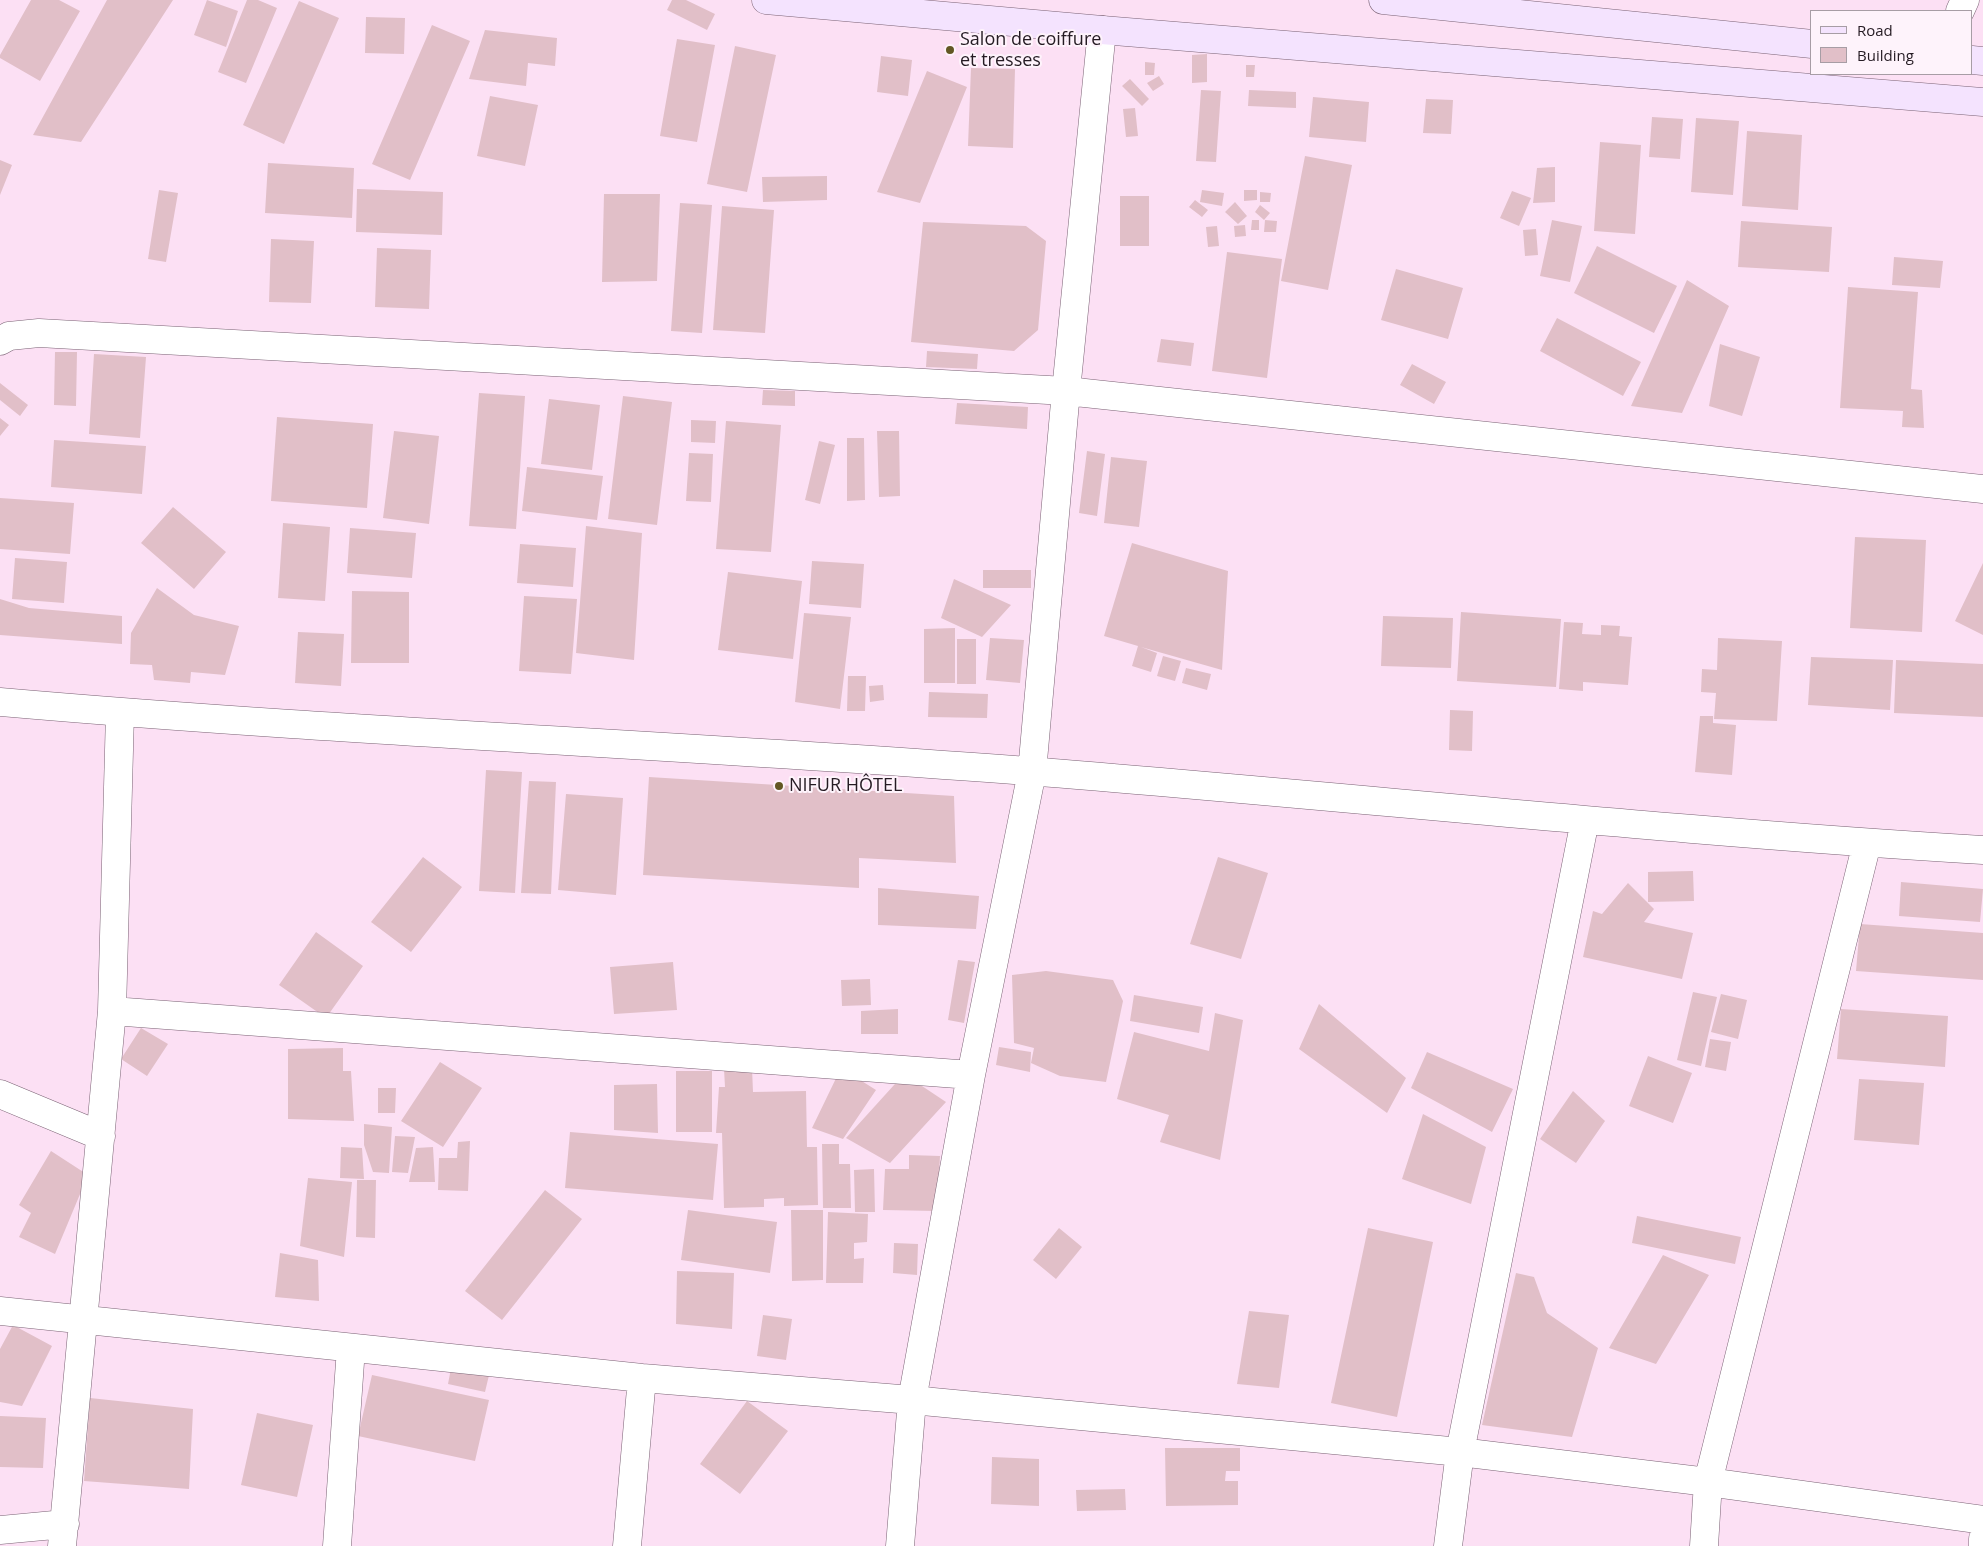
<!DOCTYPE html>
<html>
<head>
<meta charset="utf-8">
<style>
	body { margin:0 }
	#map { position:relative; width:1983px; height:1546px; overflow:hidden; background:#fce0f4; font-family:"Open Sans",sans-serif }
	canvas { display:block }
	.legend { position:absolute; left:1810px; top:10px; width:162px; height:65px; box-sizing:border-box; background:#fef3fb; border:1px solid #a79da5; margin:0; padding:6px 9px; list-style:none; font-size:15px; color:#251b23 }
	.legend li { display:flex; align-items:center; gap:10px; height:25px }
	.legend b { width:25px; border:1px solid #a79da5 }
</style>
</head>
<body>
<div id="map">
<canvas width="1983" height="1546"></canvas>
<ul class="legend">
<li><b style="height:6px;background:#f4e3fe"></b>Road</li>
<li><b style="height:14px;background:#e1bfc8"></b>Building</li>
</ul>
</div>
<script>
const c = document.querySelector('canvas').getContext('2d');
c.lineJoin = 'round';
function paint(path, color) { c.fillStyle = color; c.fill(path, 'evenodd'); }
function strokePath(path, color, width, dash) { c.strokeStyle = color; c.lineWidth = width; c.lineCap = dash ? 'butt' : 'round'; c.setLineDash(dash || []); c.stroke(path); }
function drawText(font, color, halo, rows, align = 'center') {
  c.font = font + ' "Open Sans",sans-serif'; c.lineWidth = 4; c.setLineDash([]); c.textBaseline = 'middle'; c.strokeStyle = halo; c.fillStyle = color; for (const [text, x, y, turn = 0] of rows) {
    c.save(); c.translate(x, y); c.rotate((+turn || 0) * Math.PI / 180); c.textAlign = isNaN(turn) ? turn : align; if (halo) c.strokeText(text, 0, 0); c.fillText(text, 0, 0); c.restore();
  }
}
paint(new Path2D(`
	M31,0H59L80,11L40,81L0,58V55Z
	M107,0H173L81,142L33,135Z
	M207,0L238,11L226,47L194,35Z
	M247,0H258L277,8L246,83L218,72Z
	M672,0H686L715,14L707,30L667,10Z
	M299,1L339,18L284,144L243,125Z
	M366,17L405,18L404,54L365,53Z
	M432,25L470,41L410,180L372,164Z
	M485,30L557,38L555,66L528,63L526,86L469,79Z
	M677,39L715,45L697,142L660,136Z
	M735,46L776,55L747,192L707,184Z
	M1207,54V82L1192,83V55Z
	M881,56L912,60L908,96L877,92Z
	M1145,62L1155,63L1154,75H1145Z
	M1246,65H1255L1254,77H1246Z
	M971,68L1015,69L1013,148L968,146Z
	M927,71L967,87L920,203L877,192Z
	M1159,76L1164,84L1153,91L1147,83Z
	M1130,79L1149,99L1142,106L1122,86Z
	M1201,90L1221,91L1216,162L1196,161Z
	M1249,90L1296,92V108L1248,106Z
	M490,96L538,105L525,166L477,156Z
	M1313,97L1369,102L1366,142L1309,137Z
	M1426,99L1453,100L1451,134L1423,133Z
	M1135,108L1138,136L1126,137L1123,109Z
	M1652,117L1683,119L1680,159L1649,157Z
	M1696,118L1739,121L1733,195L1691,192Z
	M1747,131L1802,135L1798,210L1742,206Z
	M1600,142L1641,145L1635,234L1594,231Z
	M1305,156L1352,165L1328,290L1281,281Z
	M0,160L12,165L0,195Z
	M268,163L354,168L352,218L265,213Z
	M1555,167V202L1533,203L1537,168Z
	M827,176V200L763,202L762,177Z
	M357,189L443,192L442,235L356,232Z
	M159,190L178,193L166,262L148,259Z
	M1202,190L1224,193L1222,206L1200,202Z
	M1244,190H1257V200L1244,201Z
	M1512,191L1531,198L1519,226L1500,218Z
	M1260,192L1271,193L1270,202H1260Z
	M604,194H660L657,281L602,282Z
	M1120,196H1149V246H1120Z
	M1195,200L1208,210L1202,217L1189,207Z
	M1235,202L1247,216L1238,224L1225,212Z
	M680,203L712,205L702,333L671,331Z
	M1260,205L1270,213L1264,220L1255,212Z
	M722,206L774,210L765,333L713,330Z
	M1252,220H1259V230H1251Z
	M1265,220L1277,221L1276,232H1264Z
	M1552,220L1582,226L1570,282L1540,276Z
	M1741,221L1832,227L1829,272L1738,267Z
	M923,222L1026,226L1046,241L1038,330L1014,351L911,342Z
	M1245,225L1246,236L1235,237L1234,226Z
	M1217,226L1219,246L1208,247L1206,227Z
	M1536,229L1538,255L1525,256L1523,230Z
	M271,239L314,241L311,303L269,302Z
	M1597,246L1677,286L1654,333L1574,293Z
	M377,248L431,250L429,309L375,307Z
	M1227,252L1282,259L1267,378L1212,371Z
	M1894,257L1943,261L1940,288L1892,285Z
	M1396,269L1463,288L1448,339L1381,320Z
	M1687,280L1729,306L1682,413L1631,406Z
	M1848,287L1918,292L1911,389L1922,390L1924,428L1902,427L1903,411L1840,408Z
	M1557,318L1641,362L1623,396L1540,351Z
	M1161,339L1194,343L1191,366L1157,362Z
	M1720,344L1760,357L1742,416L1709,406Z
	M927,351L978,354L977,369L926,367Z
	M55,352H77L76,406L54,405Z
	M94,354L146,357L140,438L89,434Z
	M1412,364L1446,382L1434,404L1400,385Z
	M0,383L28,405L20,416L0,400Z
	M763,390L795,391V406L762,405Z
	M479,393L525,396L516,529L469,526Z
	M623,396L672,402L657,525L608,519Z
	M549,399L600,405L592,470L541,464Z
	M957,403L1028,407L1027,429L955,424Z
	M277,417L373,424L367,508L271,501Z
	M0,418L9,425L0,436Z
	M691,420L716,421L715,443L691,442Z
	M726,421L781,425L771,552L716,549Z
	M394,431L439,436L429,524L383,518Z
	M877,431H899L900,496L879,497Z
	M847,438H864L865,500L847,501Z
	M54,440L146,446L142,494L51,487Z
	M819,441L835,445L820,504L805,500Z
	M1087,451L1105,454L1097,516L1079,513Z
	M689,453L713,454L711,502L686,501Z
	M1111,457L1147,461L1139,527L1104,523Z
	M527,467L603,476L597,520L522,511Z
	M0,498L74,503L70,554L0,549Z
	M173,507L226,552L194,589L141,543Z
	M283,523L330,527L325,601L278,598Z
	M586,526L642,533L634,660L576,653Z
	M350,528L416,533L412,578L347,573Z
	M1855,537L1926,540L1922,632L1850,628Z
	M1132,543L1228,571L1222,670L1141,647L1157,653L1151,672L1132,666L1138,646L1104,636Z
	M520,544L576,548L573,587L517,583Z
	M15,558L67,562L64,603L12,599Z
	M812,561L864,564L861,608L809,604Z
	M1983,563V635L1955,621Z
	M983,570H1031V588H983Z
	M728,572L802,581L793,659L718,650Z
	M954,579L1011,605L982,637L941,618Z
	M157,588L194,615L239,626L225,675L191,672L190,683L154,680L152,665L130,664L131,633Z
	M352,591L409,592V663H351Z
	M524,596L577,599L571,674L519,671Z
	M0,599L29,608L122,616V644L0,635Z
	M1461,612L1561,619L1556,687L1457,681Z
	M804,613L851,617L840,709L795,702Z
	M1383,616L1453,618L1451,668L1381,666Z
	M1564,622L1583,623L1582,634L1601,635V625L1620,626L1619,636L1632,637L1628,685L1583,682V691L1559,689Z
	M955,628V683H924V629Z
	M298,632L344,634L341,686L295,683Z
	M990,638L1024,640L1020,683L986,680Z
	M1718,638L1782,641L1777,721L1714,719L1716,693L1701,692L1702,669L1717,670Z
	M957,639H976V684H957Z
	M1163,656L1181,661L1175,681L1157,676Z
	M1811,657L1893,660L1890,710L1808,705Z
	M1896,660L1983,664V717L1894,713Z
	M1186,668L1211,674L1207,690L1182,683Z
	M848,676H866L865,711H847Z
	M883,685L884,700L870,702L869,686Z
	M929,692L988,694L987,718L928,717Z
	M1450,710L1473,711L1472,751L1449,750Z
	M1700,716H1713V723L1736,725L1732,775L1695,772Z
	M486,770L522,772L515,893L479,891Z
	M649,777L954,796L956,863L859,858V888L643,875Z
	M529,781L556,782L551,894L521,893Z
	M566,794L623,798L616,895L558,890Z
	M423,857L462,887L411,952L371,922Z
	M1218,857L1268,873L1241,959L1190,944Z
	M1693,871L1694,901L1648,902V872Z
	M1901,882L1983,889L1980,922L1899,916Z
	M1628,883L1654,909L1644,922L1693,933L1682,979L1583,957L1593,911L1602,914Z
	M878,888L979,896L976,929L878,925Z
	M1860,924L1983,933V980L1856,971Z
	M316,932L363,966L326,1018L279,985Z
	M958,960L975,962L964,1023L948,1020Z
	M673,962L677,1010L614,1014L610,967Z
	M1046,971L1113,980L1123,1001L1106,1082L1060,1076L1031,1063L1034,1048L1014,1043L1012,975Z
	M870,979L871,1005L842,1006L841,980Z
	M1693,992L1717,997L1701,1066L1677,1060Z
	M1721,994L1747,1000L1738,1039L1711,1032Z
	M1134,995L1203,1007L1199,1033L1130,1021Z
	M1319,1004L1406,1078L1387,1113L1299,1049Z
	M898,1009V1034H861V1011Z
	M1841,1009L1948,1016L1945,1067L1837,1059Z
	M1215,1013L1243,1020L1220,1160L1160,1142L1169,1115L1117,1099L1134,1032L1209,1051Z
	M141,1028L168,1044L147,1076L121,1059Z
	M1710,1039L1731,1042L1726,1071L1705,1067Z
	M999,1047L1031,1052L1030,1072L996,1065Z
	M343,1048V1071H351L354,1121L288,1119V1049Z
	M1427,1052L1513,1089L1492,1132L1411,1088Z
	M1648,1056L1692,1073L1673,1123L1629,1106Z
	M440,1062L482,1088L443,1147L401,1121Z
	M752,1068L753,1092L806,1091L807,1147H817L818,1205L784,1206V1198L764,1199V1207L724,1208L722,1133H716L719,1087H725L724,1069Z
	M841,1068L876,1090L843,1139L812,1128Z
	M676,1071H712V1132H676Z
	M904,1074L946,1102L890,1163L846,1138Z
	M1859,1079L1924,1083L1919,1145L1854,1140Z
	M657,1084L658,1133L614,1130V1085Z
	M378,1088H396L395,1113H378Z
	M1573,1091L1605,1121L1576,1163L1540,1139Z
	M1423,1114L1486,1147L1471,1204L1402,1179Z
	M364,1124L392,1127L389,1173L373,1172L364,1145Z
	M570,1132L718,1144L713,1200L565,1188Z
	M395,1136L415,1137L408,1173L392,1172Z
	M470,1141L468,1191L438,1190L439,1158H457L458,1142Z
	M822,1144H839V1164H850L851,1208H823Z
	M341,1147L362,1148L364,1179L340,1178Z
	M433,1147L435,1182H409L416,1148Z
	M51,1151L88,1175L55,1254L19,1237L31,1213L19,1205Z
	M909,1155L940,1156L937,1211L883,1210L885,1169H909Z
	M874,1169L875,1212H855L854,1170Z
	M308,1178L352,1182L344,1257L300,1246Z
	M357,1180H376L375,1238L356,1237Z
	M545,1190L582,1219L502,1320L465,1291Z
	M688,1210L777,1222L770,1273L681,1260Z
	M791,1210H823V1280L792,1281Z
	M828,1212L868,1214L867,1242L854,1243V1259L864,1258L863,1283H826Z
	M1637,1216L1741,1237L1735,1264L1632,1243Z
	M1059,1228L1082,1247L1056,1279L1033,1260Z
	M1368,1228L1433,1242L1397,1417L1331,1403Z
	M894,1243L918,1244L917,1275L893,1273Z
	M280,1253L318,1260L319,1301L275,1297Z
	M1663,1255L1709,1275L1656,1364L1609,1348Z
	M677,1271L734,1273L732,1329L676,1324Z
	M1516,1273L1534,1277L1547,1313L1598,1348L1572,1437L1482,1425Z
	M1249,1311L1289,1315L1279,1388L1237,1384Z
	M763,1315L792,1319L786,1360L757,1356Z
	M13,1325L52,1346L22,1406L0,1402V1349Z
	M452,1363L490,1371L485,1392L448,1384Z
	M372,1375L489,1400L475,1461L358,1436Z
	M90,1398L193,1409L189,1489L84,1481Z
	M747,1401L788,1431L740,1494L700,1464Z
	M257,1413L313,1425L297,1497L241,1485Z
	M0,1416L46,1418L43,1468L0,1467Z
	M1165,1448H1240V1471H1226L1225,1481H1238V1505L1166,1506Z
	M992,1457L1039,1459V1506L991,1504Z
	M1125,1489L1126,1510L1077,1511L1076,1490Z`), '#e1bfc8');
const street = new Path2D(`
	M1960,11L1965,0
	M0,341L9,336L39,333L1066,391L1983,489
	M0,702C342,732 685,745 1027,771C1346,796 1664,831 1983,850
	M112,1011L971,1075
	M0,1094L101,1136
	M0,1311L642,1378L912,1400L1460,1452L1708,1482L1983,1520
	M0,1530L65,1524
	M62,1546L112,1011L120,713
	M337,1546L351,1348
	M627,1546L642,1378
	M900,1546L912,1400L971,1075L1032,772L1066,391L1102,30
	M1448,1546L1460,1452L1585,820
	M1704,1546L1708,1482L1867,843
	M1983,1546V1539`);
const secondary = new Path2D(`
	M766,0L1102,30L1983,102
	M1383,0L1812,44
	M1972,60L1983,61`);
strokePath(street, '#7a6274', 29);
strokePath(secondary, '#7a6274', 29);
strokePath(street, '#fff', 28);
strokePath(secondary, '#f4e3fe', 28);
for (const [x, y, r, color] of [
	[950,50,5,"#625723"],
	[779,786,5,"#625723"]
]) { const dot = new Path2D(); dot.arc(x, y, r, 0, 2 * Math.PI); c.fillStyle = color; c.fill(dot); strokePath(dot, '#fef3fb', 2); }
drawText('18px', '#251b23', '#fef3fb', [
	["Salon de coiffure",960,40],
	["et tresses",960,61],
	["NIFUR HÔTEL",789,786]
], 'left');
</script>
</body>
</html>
